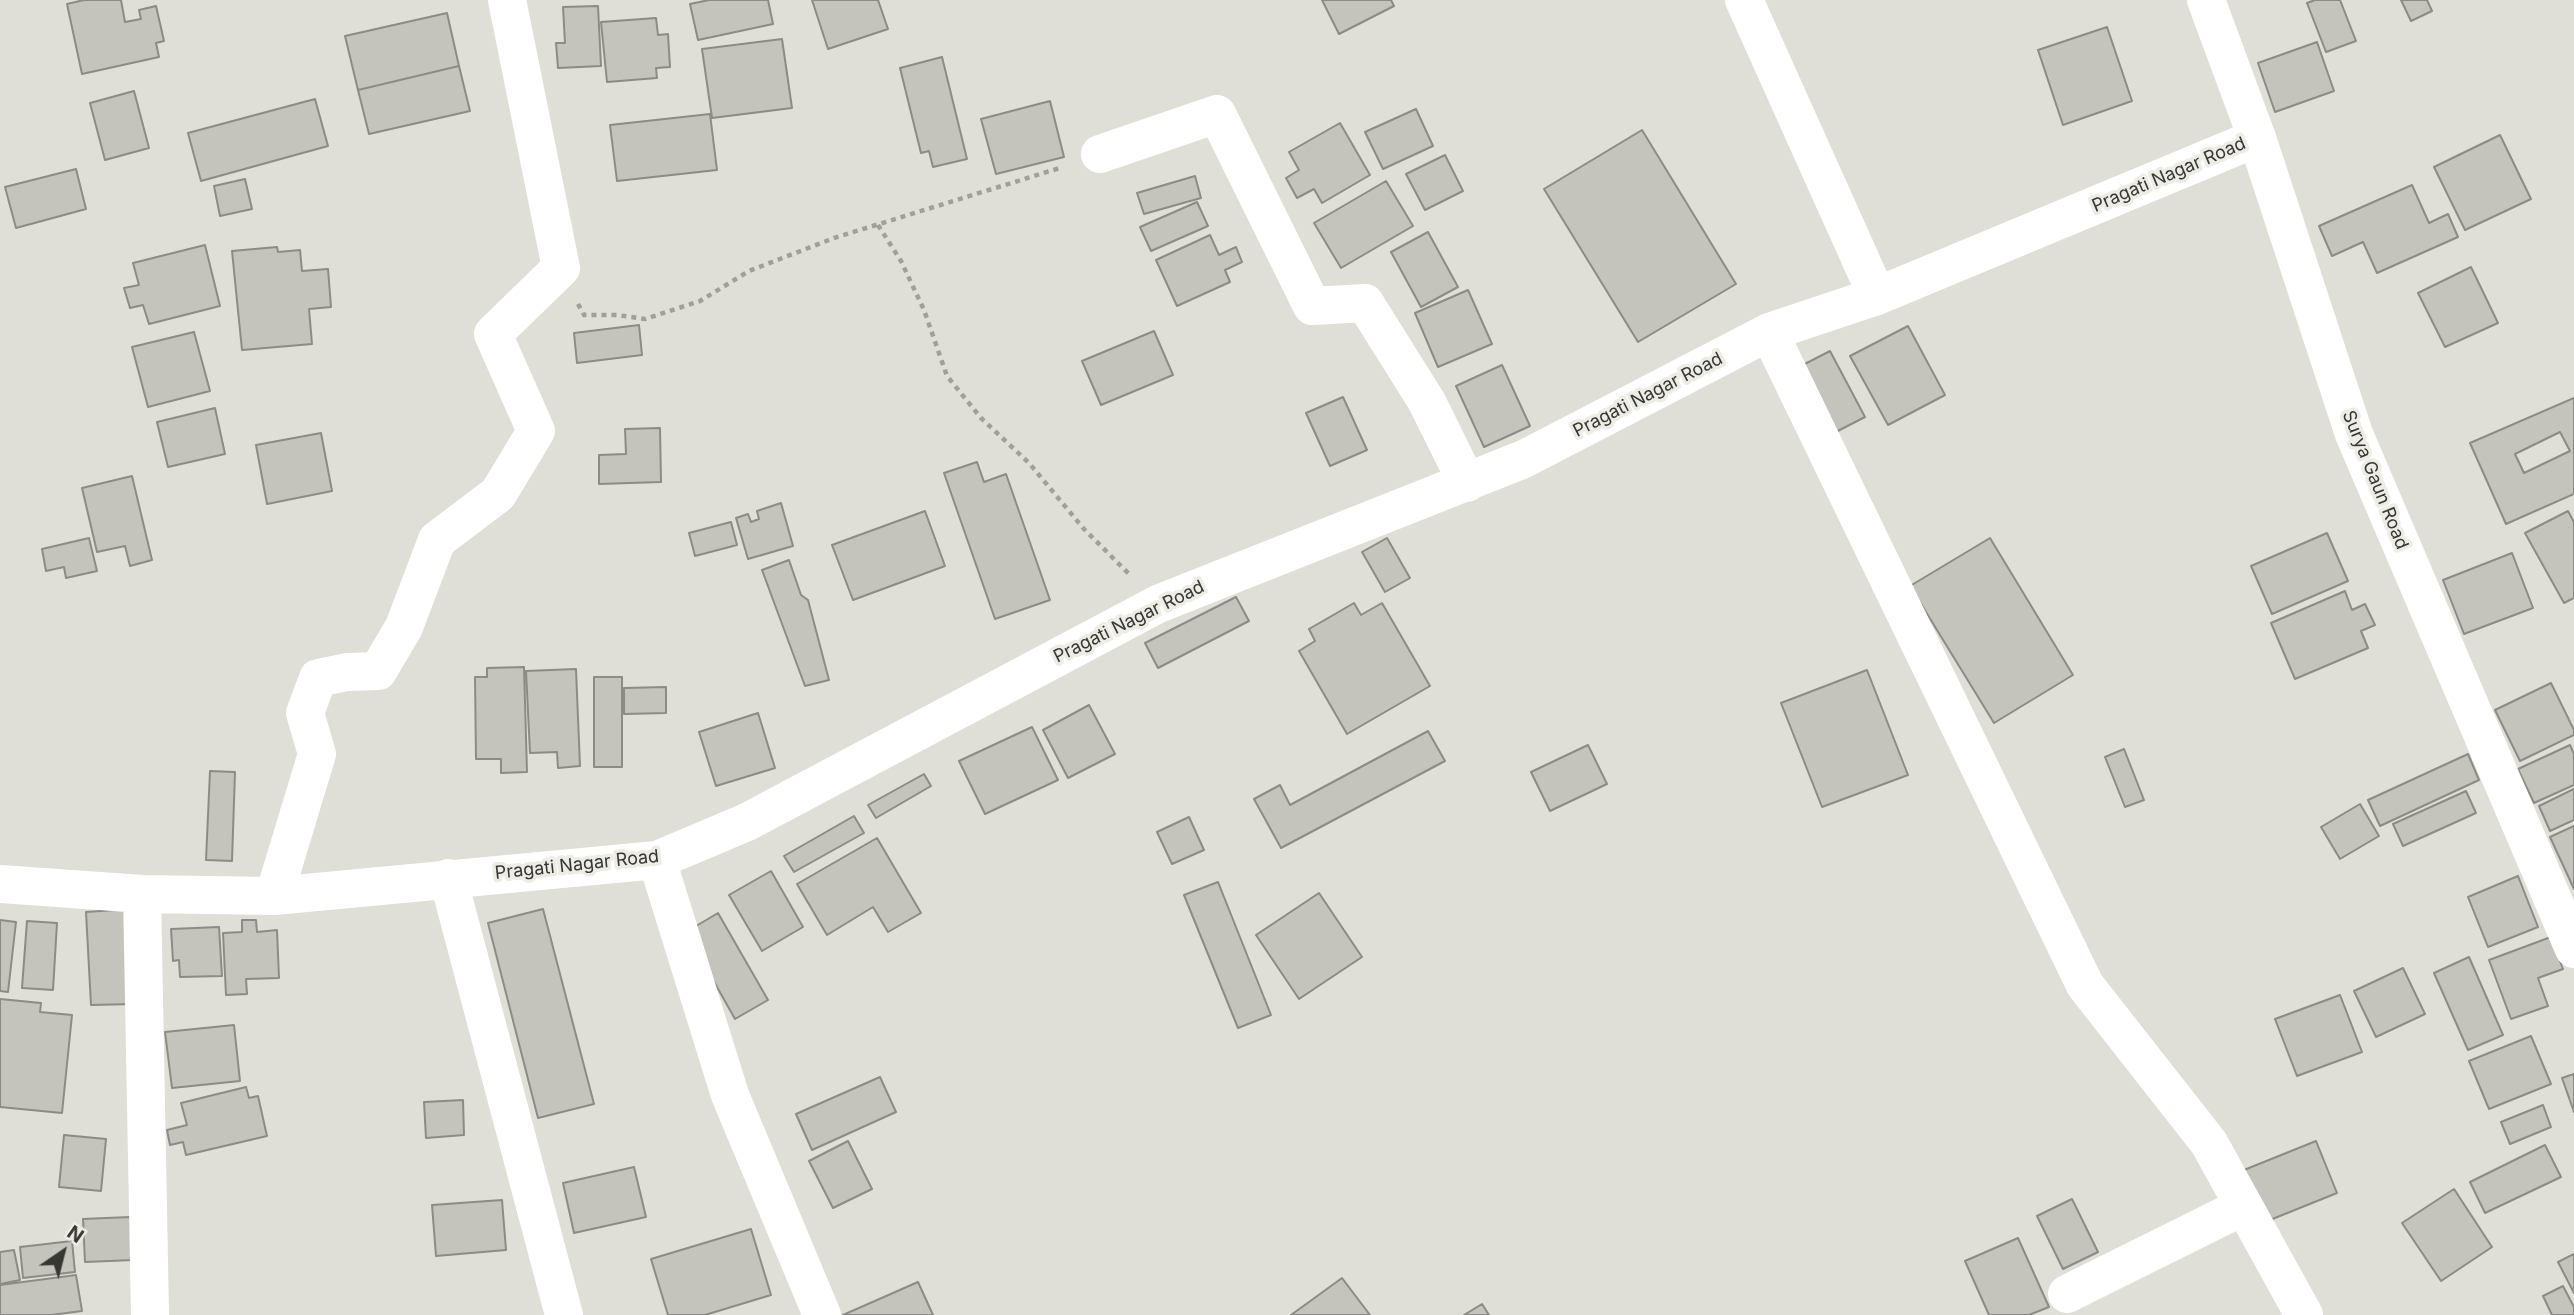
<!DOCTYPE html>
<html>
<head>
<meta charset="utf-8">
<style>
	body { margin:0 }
	#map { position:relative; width:2574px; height:1315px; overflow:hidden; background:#dfdfd8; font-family:Inter,sans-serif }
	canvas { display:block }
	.north { position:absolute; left:28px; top:1217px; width:70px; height:70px; -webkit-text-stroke:5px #edece5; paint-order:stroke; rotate:35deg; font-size:19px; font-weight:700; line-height:28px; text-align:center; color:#363633 }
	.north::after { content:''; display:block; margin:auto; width:24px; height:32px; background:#363633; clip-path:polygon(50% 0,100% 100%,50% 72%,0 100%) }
</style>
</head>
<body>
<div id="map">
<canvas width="2574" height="1315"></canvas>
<div class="north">N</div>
</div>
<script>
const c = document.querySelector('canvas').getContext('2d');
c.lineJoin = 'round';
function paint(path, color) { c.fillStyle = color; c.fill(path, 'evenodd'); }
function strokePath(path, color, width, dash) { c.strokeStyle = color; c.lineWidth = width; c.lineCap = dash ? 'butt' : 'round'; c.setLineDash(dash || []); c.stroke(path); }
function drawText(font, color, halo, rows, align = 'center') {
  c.font = font + ' Inter,sans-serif'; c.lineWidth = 7; c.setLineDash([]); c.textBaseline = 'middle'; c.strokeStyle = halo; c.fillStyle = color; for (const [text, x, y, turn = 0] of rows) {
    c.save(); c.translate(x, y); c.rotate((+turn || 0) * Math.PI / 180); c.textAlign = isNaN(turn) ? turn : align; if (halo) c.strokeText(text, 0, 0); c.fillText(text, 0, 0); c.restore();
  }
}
const building = new Path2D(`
	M84,0H121L125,22L141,19L139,10L156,6L164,41L156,43L159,57L82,74L67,4Z
	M709,0H768L773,24L698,40L690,4Z
	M812,0H878L888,29L828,49Z
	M1322,0H1391L1394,6L1339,34Z
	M2315,0H2340L2356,41L2326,52L2307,3Z
	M2401,0H2427L2432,11L2411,21Z
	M598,6L601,66L558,68L556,43H565L563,7Z
	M447,13L459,66L358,90L345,36Z
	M656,18L658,35L668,34L670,67L656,68L657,78L607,82L601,22Z
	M2107,27L2132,101L2063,125L2038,50Z
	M782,39L792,108L712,118L702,49Z
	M2317,42L2334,91L2275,112L2258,63Z
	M942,57L967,159L933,167L929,151L921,153L900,68Z
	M459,66L470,111L369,134L358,90Z
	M134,91L149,148L105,160L90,103Z
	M315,99L328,146L201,181L188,133Z
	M1050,101L1064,157L996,174L981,119Z
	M1416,109L1433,146L1383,169L1365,132Z
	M710,114L717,170L617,181L610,125Z
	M1340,123L1370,175L1322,203L1314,189L1297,198L1286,178L1299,170L1289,152Z
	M1642,130L1736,284L1638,342L1544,189Z
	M2500,135L2531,199L2465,230L2434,167Z
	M1445,155L1463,191L1425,210L1406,174Z
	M76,169L86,209L16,228L5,187Z
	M1195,176L1201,198L1144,214L1137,193Z
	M245,179L252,209L220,216L214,186Z
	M1386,181L1413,226L1341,268L1314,223Z
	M2412,185L2429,223L2448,214L2458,237L2377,273L2363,242L2332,256L2319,226Z
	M1197,202L1208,226L1151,251L1140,227Z
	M1428,232L1458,287L1421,307L1391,252Z
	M1210,235L1219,255L1236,247L1242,262L1225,270L1230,282L1177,306L1156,260Z
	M205,245L220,306L149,324L143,305L130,308L124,288L139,285L133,263Z
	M277,247L278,252L300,250L302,271L328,269L331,307L309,309L312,344L242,350L232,251Z
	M2471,267L2498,323L2445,347L2418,293Z
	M1468,290L1492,344L1438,367L1415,313Z
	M639,325L642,355L577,363L574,333Z
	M1908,326L1945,395L1888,425L1850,356Z
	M1154,331L1173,375L1101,405L1082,361Z
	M194,332L210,391L148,407L132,347Z
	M1830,351L1865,417L1832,434L1797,368Z
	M1502,365L1530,426L1484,447L1456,386Z
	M1343,397L1367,450L1330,466L1306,413Z
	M2574,398V494L2506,524L2470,443ZM2560,432L2570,451L2524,473L2515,454Z
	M215,408L225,454L168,467L157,422Z
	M660,428L661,482L599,484V455L626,454L625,429Z
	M321,433L332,491L267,504L256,445Z
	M977,462L984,482L1006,474L1050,600L995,619L944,473Z
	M132,476L152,560L130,566L125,546L97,552L82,488Z
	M781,503L793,546L748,559L736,518L748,514L751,522L759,519L757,511Z
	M925,511L945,566L853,600L832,545Z
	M2568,511L2574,522V598L2564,603L2525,533Z
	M731,522L737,545L695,556L689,533Z
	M2327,533L2348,581L2272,614L2251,566Z
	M89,538L97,571L66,578L64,567L46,571L42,549Z
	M1387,538L1410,578L1385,592L1362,552Z
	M1990,538L2073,675L1994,723L1910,586Z
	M2512,553L2533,608L2464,634L2443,580Z
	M789,560L801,595L808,600L829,680L805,686L762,570Z
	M2345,591L2352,610L2365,604L2375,625L2361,631L2368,648L2295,679L2271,623Z
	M1236,597L1249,621L1158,668L1145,643Z
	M1354,603L1361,615L1382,603L1430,686L1347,734L1299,651L1315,641L1309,629Z
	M524,667L527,772L501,773V759H476L475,677H487V668Z
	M576,669L580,766L558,768L557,752L530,753L526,671Z
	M1867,670L1908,775L1822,807L1781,703Z
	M594,677H622V767H594Z
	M2551,683L2574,730V735L2520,761L2495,710Z
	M666,687V713L624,714V688Z
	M1089,705L1115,754L1068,778L1043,730Z
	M758,713L775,768L716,786L699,732Z
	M1032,727L1058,780L985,814L959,761Z
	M1428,731L1445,761L1281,848L1254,799L1280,785L1290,805Z
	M1588,745L1607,784L1550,811L1531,772Z
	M2570,745L2574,754V785L2534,803L2518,769Z
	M2124,749L2144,800L2125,807L2105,757Z
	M2468,754L2479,780L2380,826L2368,800Z
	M210,771L235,772L232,861L206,860Z
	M924,774L931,786L876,818L868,805Z
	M2574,789V820L2550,831L2539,806Z
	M2466,791L2476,813L2403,846L2393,824Z
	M2360,804L2379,836L2340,859L2321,827Z
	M854,816L864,833L794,872L784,856Z
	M1189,817L1204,850L1172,864L1157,832Z
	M2574,826V889L2550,837Z
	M877,838L921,913L888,932L873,907L827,935L797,884Z
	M771,871L803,927L762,951L729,895Z
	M2518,876L2538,927L2488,947L2468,897Z
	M1218,882L1271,1015L1238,1028L1184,895Z
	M1319,893L1362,957L1299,999L1256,935Z
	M130,909L136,1004L91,1005L86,912Z
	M543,909L594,1104L538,1118L488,923Z
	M718,913L768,1000L735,1019L686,932Z
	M0,920L16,922L8,992L0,991Z
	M242,920H256L257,932L277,930L279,978L246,979L247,994L226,995L223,933L242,932Z
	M27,921L57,923L53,990L22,988Z
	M219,927L222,976L180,977L179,960L173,961L171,929Z
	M2551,937L2563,969L2538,978L2548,1006L2511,1019L2489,960Z
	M2469,957L2503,1035L2468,1050L2434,973Z
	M2403,968L2425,1014L2376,1037L2354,991Z
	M2340,995L2362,1052L2297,1076L2275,1019Z
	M0,999L41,1003L40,1012L72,1015L62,1113L0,1107Z
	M234,1025L240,1081L172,1088L165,1032Z
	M2531,1036L2551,1084L2489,1109L2469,1061Z
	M2574,1074V1112L2562,1078Z
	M880,1077L896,1112L812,1150L796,1114Z
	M246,1087L249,1098L258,1096L267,1136L186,1155L183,1142L170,1145L167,1130L187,1125L181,1103Z
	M463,1100L464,1135L426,1138L424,1102Z
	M2543,1105L2551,1127L2510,1144L2501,1122Z
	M64,1135L106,1139L101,1191L59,1187Z
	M848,1141L872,1189L833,1208L809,1161Z
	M2316,1141L2337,1193L2265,1222L2244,1170Z
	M2545,1145L2561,1177L2485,1213L2470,1182Z
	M634,1167L646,1217L574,1233L563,1183Z
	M2454,1189L2492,1247L2441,1281L2402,1223Z
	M2072,1199L2098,1252L2063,1269L2037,1216Z
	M502,1200L506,1250L436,1256L432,1205Z
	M130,1217L133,1260L85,1262L83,1219Z
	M751,1229L771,1295L705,1315H668L651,1259Z
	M2018,1238L2049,1307L2029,1315H1989L1965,1261Z
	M72,1241L75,1272L23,1278L20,1247Z
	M14,1250L20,1280L0,1284V1252Z
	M2574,1254V1293L2558,1262Z
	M76,1275L82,1311L51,1315H0V1285Z
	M1342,1278L1370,1315H1291Z
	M918,1282L933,1315H843Z
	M2563,1286L2574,1307V1315H2552L2543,1296Z
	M1482,1304L1489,1315H1464Z`);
paint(building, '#c4c4bd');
strokePath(building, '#8c8b85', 2);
strokePath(new Path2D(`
	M878,225L901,261L924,310L947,376L981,418L1029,463L1084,529L1129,574
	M578,304L584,315H617L645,319L700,301L749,271L834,238L1063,167`), '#a0a09a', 4.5, [5, 5]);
strokePath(new Path2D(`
	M1744,0L1877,296
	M1100,154L1217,114L1312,306L1365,303L1427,402L1467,483
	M1769,332L2085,985L2209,1143L2304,1315
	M657,860L730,1095L822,1315
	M448,878L564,1315
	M0,884L142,894L274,896L657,860L747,822L1158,604L1524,459L1769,332L1877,296L2257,138
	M142,894L150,1315
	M274,896L317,754L305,713L318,678L347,672L378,671L404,627L437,540L498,494L536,431L493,334L561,268L507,0
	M2067,1294L2244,1206`), '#fff', 38);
strokePath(new Path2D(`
	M2206,0L2257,138L2354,434L2574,949`), '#fff', 38);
drawText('18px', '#363633', '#edece5', [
	["Pragati Nagar Road",2169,175,-23],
	["Pragati Nagar Road",1648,395,-27],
	["Surya Gaun Road",2375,480,68],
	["Pragati Nagar Road",1129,622,-26],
	["Pragati Nagar Road",577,865,-6]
]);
</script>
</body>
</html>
